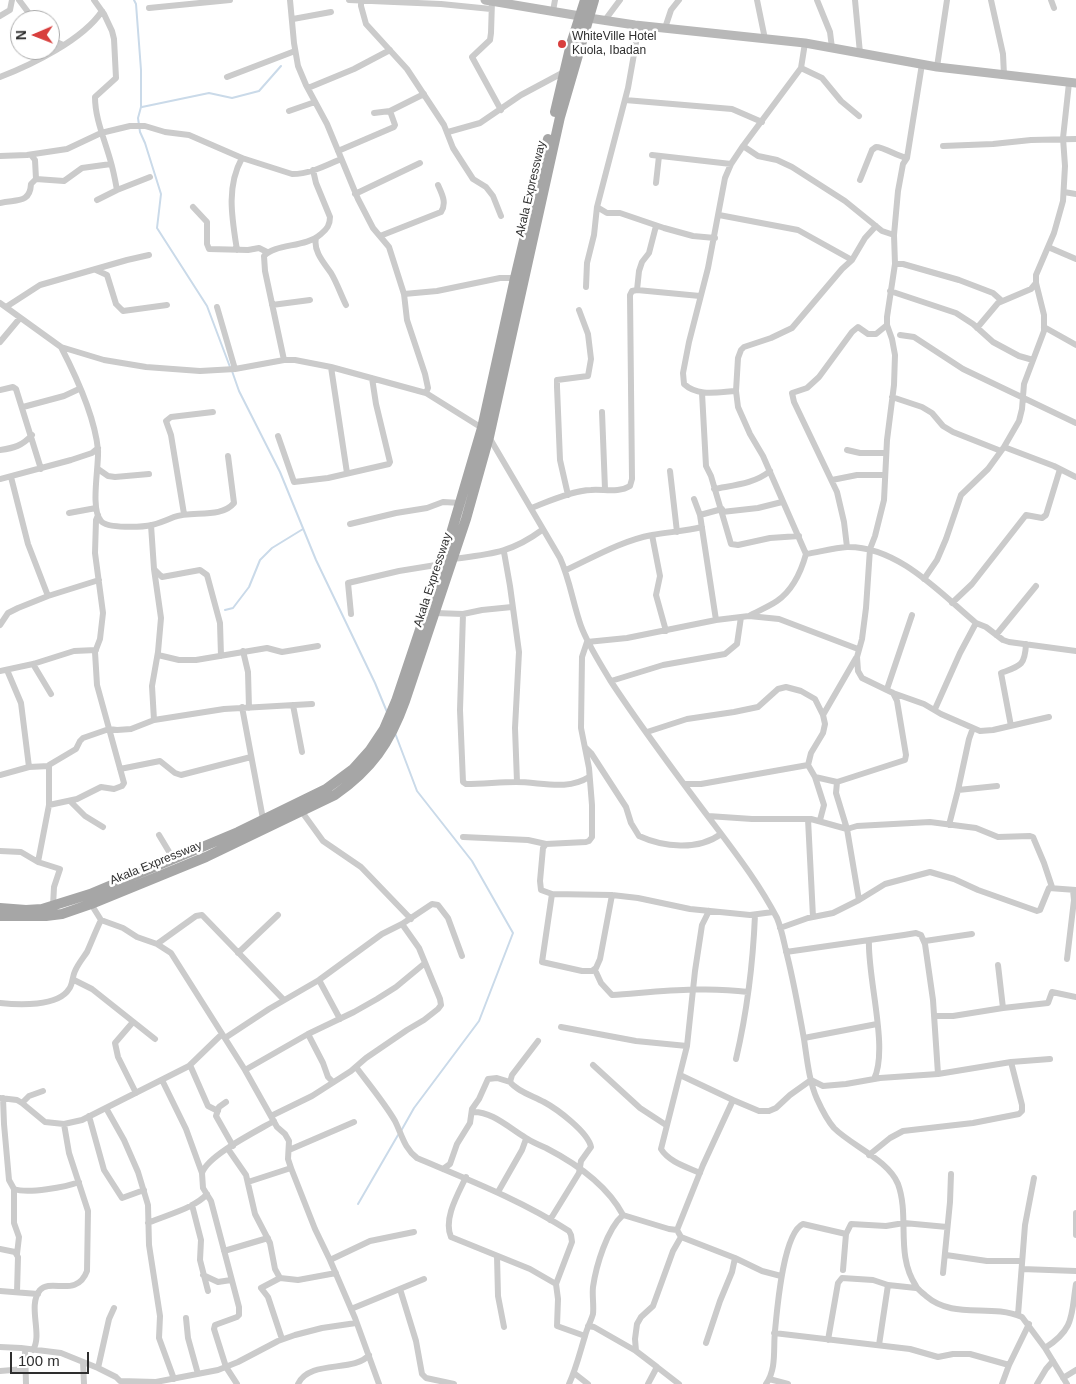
<!DOCTYPE html>
<html>
<head>
<meta charset="utf-8">
<style>
	body { margin:0 }
	#map { position:relative; width:1076px; height:1384px; overflow:hidden; background:#fff; font-family:Arial,sans-serif }
	canvas { display:block }
	.north { position:absolute; left:10px; top:10px; width:50px; height:50px; box-sizing:border-box; background:#fff; border:1px solid #ababab; border-radius:50%; rotate:269deg; font-size:14px; font-weight:700; line-height:20px; text-align:center; color:#2e2e2e }
	.north::after { content:''; display:block; margin:auto; width:18px; height:22px; background:#d83f3d; clip-path:polygon(50% 0,100% 100%,50% 72%,0 100%) }
	.scale { position:absolute; left:10px; top:1352px; width:79px; height:22px; box-sizing:border-box; border:2px solid #2e2e2e; border-top:0; padding-left:6px; font-size:15px; line-height:18px; white-space:nowrap; color:#2e2e2e; -webkit-text-stroke:4px #fff; paint-order:stroke }
</style>
</head>
<body>
<div id="map">
<canvas width="1076" height="1384"></canvas>
<div class="north">N</div>
<div class="scale">100 m</div>
</div>
<script>
const c = document.querySelector('canvas').getContext('2d');
c.lineJoin = 'round';
function strokePath(path, color, width, dash) { c.strokeStyle = color; c.lineWidth = width; c.lineCap = dash ? 'butt' : 'round'; c.setLineDash(dash || []); c.stroke(path); }
function drawText(font, color, halo, rows, align = 'center') {
  c.font = font + ' Arial,sans-serif'; c.lineWidth = 5; c.setLineDash([]); c.textBaseline = 'middle'; c.strokeStyle = halo; c.fillStyle = color; for (const [text, x, y, turn = 0] of rows) {
    c.save(); c.translate(x, y); c.rotate((+turn || 0) * Math.PI / 180); c.textAlign = isNaN(turn) ? turn : align; if (halo) c.strokeText(text, 0, 0); c.fillText(text, 0, 0); c.restore();
  }
}
strokePath(new Path2D(`
	M134,0L136,4L141,70V107L138,118L140,132L145,143L161,194L157,228L207,306L230,367
	M142,107L209,93L232,98L259,91L281,66
	M232,371L239,391L280,472L316,560L375,683L387,712
	M225,610L233,608L249,587L260,560L272,548L303,529
	M395,733L417,791L472,861L513,933L479,1021L414,1108L401,1131
	M358,1204L398,1135`), '#cadae9', 2);
strokePath(new Path2D(`
	M19,0L34,20
	M94,0L104,14L112,31L114,39L116,78L95,97C95,118 104,138 110,159C113,169 115,179 117,190
	M290,0L294,43L298,66L306,85L327,124L358,199L373,228L389,247L404,294L407,320L425,374L428,388L426,393
	M349,0L394,2V0
	M361,0V6L366,24L407,69L444,125L453,148L473,179L486,187L493,196L501,216
	M757,0L765,39
	M817,0L830,32L832,48
	M855,0L860,53
	M991,0L1003,54L1004,75
	M1051,0L1054,8
	M492,1L491,33L490,40L472,57L501,110
	M394,2L441,4L491,9
	M149,8L230,0
	M553,11L555,0
	M0,16L10,10L12,0
	M293,19L331,12
	M605,20L620,0
	M665,28L671,10L679,0
	M50,39L63,45
	M922,64L907,158L903,164L898,191L894,235L895,264L887,317V325L892,339L895,355L894,385L887,440L884,500L875,536L870,549L866,608L862,639L857,657L858,671L862,678L893,693L924,704L941,714L980,731L993,730L1049,717
	M937,67L947,0
	M801,68L822,78L841,101L859,116
	M0,77C31,65 83,40 102,11
	M227,77L295,51
	M308,88L354,69L390,50
	M625,100L732,109L762,122
	M289,111L315,102
	M374,113L390,111L424,94
	M448,132L480,123L521,95L564,72
	M743,146L758,156L777,160L792,167L845,201L882,231L894,235
	M943,146L993,144L1031,140L1076,139
	M338,151L394,127L395,125L390,111
	M31,155L35,160L36,179
	M652,155L731,164
	M0,156L27,155L67,149L101,133L130,126H145L165,132L189,135L242,158L292,174C310,174 325,166 341,159
	M860,180L872,150L876,147C884,147 897,156 907,158
	M656,183L659,156
	M1064,192L1076,194
	M355,194L420,163
	M97,200L117,190L150,177
	M0,203C16,199 30,204 31,184L36,179L64,181L82,168L111,164
	M193,207L207,222V244L209,249L248,250L259,248L267,252
	M597,207L607,213H620L664,228L693,236L715,238
	M719,215L798,230L852,260
	M380,236L441,212C447,203 442,194 438,185
	M316,238C313,251 324,263 331,273C337,283 341,295 346,305
	M1048,247L1076,259
	M237,250C232,218 226,187 242,158
	M895,264H903L959,280L993,293L1002,301
	M96,270L107,275L116,304L123,311L167,305
	M586,287L587,263L594,235L597,207L628,88L639,26
	M637,290L639,271L642,262L649,253L656,226
	M890,291L956,313L973,324L993,342L1019,356L1033,360
	M404,294L437,291L500,278H515
	M0,303L61,347L104,360L146,367L200,371L235,369L284,360H295L331,367L426,393L482,428
	M272,305L310,300
	M6,307L40,285L127,260L149,255
	M217,307L235,369
	M1044,327L1076,345
	M977,328L998,303L1031,289L1036,283
	M900,335L914,337L963,369L1076,423
	M0,342L20,318
	M61,347C76,376 95,418 98,450C99,467 90,509 101,521C107,529 143,527 152,525C160,523 167,520 174,517C191,510 221,519 234,503L228,456
	M284,360L265,271L264,256C276,243 305,248 321,234C327,229 330,225 330,217L316,183L313,170
	M331,367L347,473
	M0,390L13,387L16,389L41,469
	M736,391C718,392 698,397 684,384L683,373L689,342L708,268L725,178L731,164L743,146L801,68L805,43
	M702,393L706,466L711,476L731,544L738,545L770,538L799,536
	M892,397L922,407L932,413L943,426L953,432L1001,451
	M23,407L64,396L79,389
	M602,412L605,489
	M278,436L294,482L328,478L389,464L390,462L376,404L372,378
	M489,437L560,558C570,580 573,604 581,626C588,645 600,663 610,680C644,732 682,782 719,831C740,859 761,887 777,918C782,930 784,943 787,955C794,983 799,1011 804,1039C807,1059 809,1081 817,1099C822,1110 827,1120 834,1128C852,1146 888,1160 898,1184C910,1217 895,1254 916,1286C918,1290 923,1293 926,1296C954,1320 989,1303 1022,1317L1045,1348L1067,1384
	M1004,447L1054,466L1076,477
	M0,450C14,448 22,446 32,435
	M847,450L860,453H886
	M98,469L108,476L115,477L149,474
	M670,471L677,532
	M11,477L28,544L48,596
	M0,479L71,460L92,453L98,448
	M832,480L857,475H885
	M714,489C734,485 754,484 770,471
	M568,495L560,460L557,387V380L588,376L591,359L588,334L579,310
	M694,499L700,515L716,620
	M531,508C547,502 574,490 591,490C604,489 619,493 630,486L632,479L630,295L632,291L637,290L700,296
	M722,512L758,508L782,502
	M69,513L96,508
	M184,514L171,435L166,421L171,417L213,412
	M700,515L722,509
	M350,524L396,513L427,508L443,502L461,503
	M652,535L660,576L656,595L666,631
	M847,547L844,522L837,492L794,402L792,393L807,388L819,377L852,332L858,327L868,334H876L887,325
	M504,552L510,586L519,652L515,728L517,782
	M806,554C819,552 834,548 847,547C898,546 940,593 976,623L986,627L1003,640L1009,642L1076,651
	M453,559C491,554 511,553 542,530
	M155,570L162,577L200,570L207,575L220,623L221,656
	M566,570C594,557 621,541 652,535C669,532 686,531 702,527
	M924,579L937,560L946,539L961,495L988,469L1004,447L1019,421L1022,409L1024,384L1044,331V315L1036,283V275L1054,233L1063,201L1065,166L1063,138L1069,83
	M952,603L972,584L1026,515L1042,518L1046,515L1060,469
	M435,613L463,614L482,610L512,607
	M351,614L348,583L399,571L442,564
	M463,614L460,710L463,782L466,784C483,784 500,782 516,782C541,782 567,791 589,777
	M749,616C758,611 768,607 777,601C793,590 801,572 806,554L763,456L750,434L738,407L736,391L738,358L741,350L744,347L771,338L792,328L842,269L852,260L865,238L876,226
	M0,625L8,613L18,608L48,596L99,580
	M996,635L1036,586
	M243,651L248,672L249,708
	M158,655L179,660H196L267,648L282,652L318,646
	M33,664L51,694
	M7,670L21,703L29,767L49,766
	M0,671L33,664L74,651L96,650
	M611,681L663,665L725,654L737,644L741,617
	M887,689L912,615
	M293,705L302,752
	M242,707L263,819
	M935,709L960,653L976,623
	M823,715L856,658
	M154,720L224,709L312,704
	M1011,726L1001,673C1020,666 1025,666 1026,644
	M647,732L687,719L734,712L758,707L778,689L786,687L801,691L815,699L823,715L825,724L823,733L811,753L808,765
	M585,747L591,753L626,807L631,823L639,836C663,847 698,851 721,834
	M120,769L160,761L175,773L181,775L251,757
	M0,775L29,767
	M815,777L824,805L820,820
	M837,782L836,793L847,829L859,900
	M685,784H701L808,765L815,777L837,782L905,760L906,755L897,701L893,693
	M958,790L997,786
	M70,801L85,816L103,827
	M49,805L77,799L101,787L114,789L122,786L124,783L97,685L95,652L100,639L103,613L95,553L96,520L98,515
	M302,812L323,841L361,867L411,919
	M708,816L752,819H811L847,829L857,826L930,822L976,828L998,837L1030,836L1033,837L1044,863L1052,887
	M808,819L813,917
	M949,825L958,790L969,739L973,728
	M159,835L174,860
	M463,837L528,840L546,844
	M0,851L21,852L38,862
	M552,894L542,962L582,971H592L596,968L600,959L612,895
	M91,904L101,920L123,928L137,937L157,944L171,953L245,1070L277,1127L285,1134L289,1141L288,1159L291,1168L315,1229L330,1260L355,1318L379,1384
	M53,906L54,887L60,869L38,862L49,805V765L76,749L80,741L83,738L109,729L117,730L131,729L154,720L152,686L158,652L161,618L154,569L151,525
	M773,912L750,915L690,909L638,898L612,895L552,894L541,890L540,881L543,848L546,844L586,842L589,841L592,837V805L589,768L581,728L582,657L587,642L627,638L716,620L749,616L779,619L858,649
	M780,928L808,918L833,913L859,900L885,884L930,872L954,879L978,890L1037,911L1040,910L1049,888L1076,890
	M869,940C867,976 889,1049 874,1079
	M925,941L972,934
	M157,944L196,916L202,915L284,1000
	M786,952L904,935L916,933L921,935L925,944L933,1000L938,1074
	M238,953L278,915
	M1067,959L1074,900L1073,890
	M998,965L1003,1008
	M595,970L601,983L612,995C657,992 703,986 748,992
	M74,980L92,989L155,1039
	M319,980L340,1019
	M0,1003C18,1005 58,1007 69,989C73,984 72,977 75,971C78,964 83,958 87,952C92,941 96,930 101,920
	M934,1016H953L1003,1008L1048,1003L1052,992L1076,997
	M133,1022L115,1043L118,1057L136,1093
	M561,1027L636,1041L687,1046
	M308,1034L323,1063L328,1077L333,1082
	M225,1038L269,1009L319,980L382,934L402,924L432,904L438,905L448,918L462,956
	M804,1038L877,1024
	M538,1041L512,1075L510,1082C517,1091 533,1096 544,1102C557,1109 588,1132 591,1147L581,1161L579,1173L550,1220
	M736,1059C747,1012 753,963 755,915
	M1011,1062L1050,1059
	M190,1065L208,1106L218,1111
	M593,1065L640,1108L666,1125
	M356,1067C368,1083 386,1105 395,1121C402,1135 404,1148 417,1158C469,1180 521,1200 569,1231L571,1235L572,1242L556,1284
	M245,1070L308,1034L354,1012L377,999L396,987L425,963
	M680,1075L733,1100
	M162,1080L186,1129L202,1173L203,1188L211,1201L239,1307V1315L237,1317L215,1325L214,1329L226,1367L237,1384
	M0,1098L17,1100L22,1103L45,1122L64,1124L82,1120L189,1066L222,1034
	M3,1098L4,1124L9,1180L14,1189V1223L19,1237L17,1254
	M226,1102L219,1107L216,1116L233,1146
	M22,1103L29,1096L43,1091
	M106,1108L124,1140L138,1172L148,1205L149,1245L160,1316L159,1338L174,1379
	M472,1112C492,1111 509,1128 526,1138C532,1142 539,1145 546,1148C577,1164 607,1185 623,1215
	M89,1116L104,1170L122,1198L144,1190
	M271,1116L312,1096L351,1071L366,1058L407,1030L424,1020L438,1009L441,1005L440,999L419,948L402,924
	M228,1149L246,1175L255,1214L270,1243L275,1269L280,1278L298,1280L336,1273
	M289,1150L354,1122
	M443,1169L450,1164L457,1144L470,1123L472,1109L479,1099L488,1079L497,1078L510,1082
	M202,1173C208,1155 257,1131 274,1121
	M700,1173C687,1167 669,1162 661,1149L687,1046L695,971L702,925L709,911
	M466,1177C458,1194 443,1219 451,1237L530,1269L556,1284L558,1299L557,1326L585,1336
	M248,1182L291,1168
	M14,1189C28,1194 66,1187 79,1182
	M498,1192L522,1150L526,1139
	M192,1205L201,1240L200,1260L208,1291
	M1076,1213V1235
	M148,1223C166,1215 195,1208 207,1194
	M677,1230L681,1237L735,1258L732,1272L720,1301L706,1343
	M0,1249L15,1252L18,1257L17,1292
	M224,1251L268,1238
	M946,1255L987,1261H1022
	M497,1256L498,1296L504,1327
	M735,1258L762,1271L781,1276
	M330,1260L370,1241L414,1232
	M1022,1269L1076,1271
	M843,1270L846,1234L851,1224L886,1226L904,1223L947,1227
	M943,1273L950,1202L951,1174
	M203,1275L218,1282L231,1280
	M280,1278L261,1288L268,1297L282,1339
	M400,1289L416,1341L422,1374L426,1378L454,1384
	M0,1291L38,1294
	M351,1309L424,1279
	M1018,1315L1025,1225L1034,1178
	M186,1318L188,1338L198,1374
	M588,1326L594,1327L636,1351L657,1367L648,1384
	M774,1333L910,1349L938,1357L953,1354H970L1009,1365
	M828,1340L838,1283L842,1278L873,1280L888,1285
	M879,1345L888,1285L916,1288
	M0,1347L21,1348L61,1353L98,1368L116,1377L120,1381L156,1382L218,1370L238,1362L278,1341L295,1335L322,1328L356,1323
	M1045,1348C1075,1329 1071,1315 1076,1284
	M25,1349L26,1384
	M33,1350C43,1334 27,1306 40,1290C51,1278 77,1298 87,1271L88,1211L69,1153L64,1124
	M636,1351L635,1339L637,1324L641,1317L653,1306L673,1251L681,1237
	M83,1362L84,1384
	M657,1367L679,1384
	M98,1368L109,1319L114,1308
	M0,1371L25,1369
	M574,1373L588,1384
	M1063,1378L1076,1370
	M769,1379L788,1384
	M298,1384C310,1359 354,1373 369,1355
	M569,1384C576,1369 580,1352 585,1336C587,1328 591,1321 593,1314C594,1305 592,1296 593,1287C596,1266 607,1229 623,1215L669,1229L677,1230L703,1165L733,1100L759,1111H769L776,1108L790,1095L811,1080L823,1086L846,1084L880,1078L938,1074L1011,1062L1022,1105V1111L1019,1114L973,1123L903,1131L890,1138L869,1155
	M766,1384C777,1368 773,1349 775,1331C777,1310 783,1233 803,1224L846,1234
	M1002,1384L1009,1365L1029,1324
	M1037,1384L1046,1369L1053,1361`), '#cbcbcb', 6);
strokePath(new Path2D(`
	M485,0L580,16
	M589,18L635,25L805,43L937,67L1076,83`), '#b8b8b8', 9);
strokePath(new Path2D(`
	M555,112L571,44L585,0
	M0,908L26,910L42,909L90,894L238,832L326,789L353,769L370,750L384,729L396,701L442,564L482,428L515,278L548,139
	M0,916H46L62,914L91,904L206,857L335,795C372,769 390,743 405,701L466,519L489,437L560,117L594,0`), '#a6a6a6', 10);
for (const [x, y, r, color] of [
	[562,44,5,"#d83f3d"]
]) { const dot = new Path2D(); dot.arc(x, y, r, 0, 2 * Math.PI); c.fillStyle = color; c.fill(dot); strokePath(dot, '#fff', 2); }
drawText('12px', '#2e2e2e', '#fff', [
	["WhiteVille Hotel",572,37],
	["Kuola, Ibadan",572,51]
], 'left');
drawText('12px', '#2e2e2e', '#fff', [
	["Akala Expressway",531,189,-77],
	["Akala Expressway",433,580,-72],
	["Akala Expressway",156,863,-22]
]);
</script>
</body>
</html>
